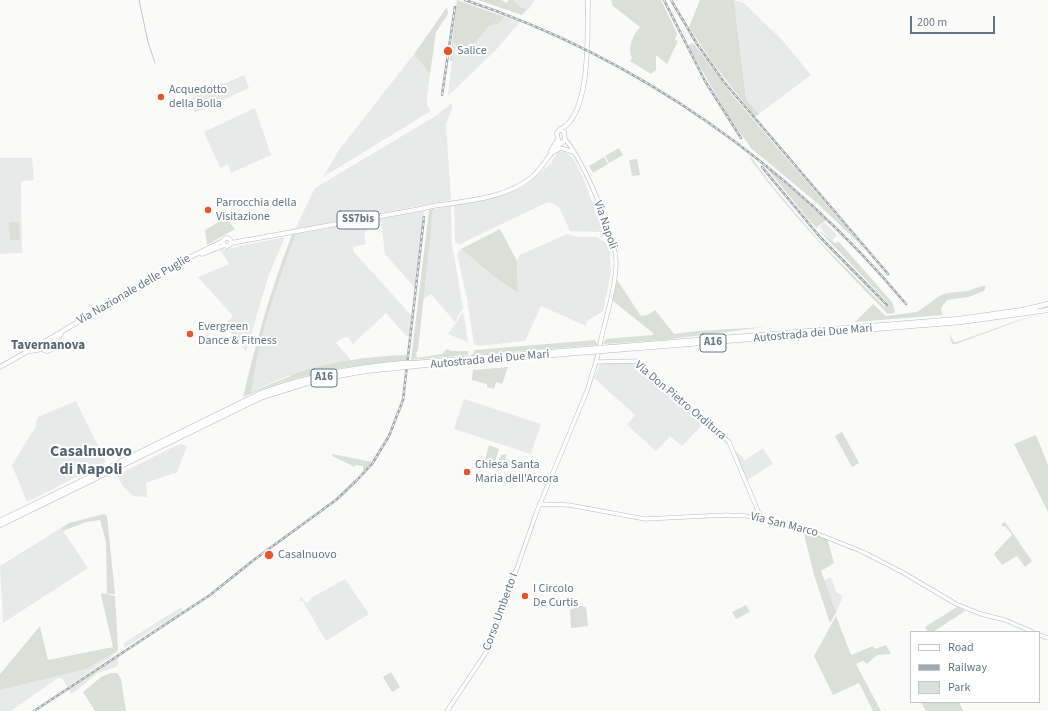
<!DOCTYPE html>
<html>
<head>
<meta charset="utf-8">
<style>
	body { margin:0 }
	#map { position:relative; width:1048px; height:711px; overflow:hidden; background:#fafaf8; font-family:"Source Sans 3",sans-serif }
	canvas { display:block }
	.legend { position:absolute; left:910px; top:631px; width:130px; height:72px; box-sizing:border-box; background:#fff; border:1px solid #c1c8cd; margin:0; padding:5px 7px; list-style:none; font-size:12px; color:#657683 }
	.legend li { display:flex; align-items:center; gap:8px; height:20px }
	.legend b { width:20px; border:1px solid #c1c8cd }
	.scale { position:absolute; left:910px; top:16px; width:85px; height:18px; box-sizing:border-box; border:2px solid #657683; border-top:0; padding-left:5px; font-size:12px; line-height:14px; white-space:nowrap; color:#657683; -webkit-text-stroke:3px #fff; paint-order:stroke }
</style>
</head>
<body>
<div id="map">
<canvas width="1048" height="711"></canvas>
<ul class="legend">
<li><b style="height:5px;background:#fff"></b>Road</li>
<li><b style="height:5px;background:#a2aab0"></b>Railway</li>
<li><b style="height:11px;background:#dadfd7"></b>Park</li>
</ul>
<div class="scale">200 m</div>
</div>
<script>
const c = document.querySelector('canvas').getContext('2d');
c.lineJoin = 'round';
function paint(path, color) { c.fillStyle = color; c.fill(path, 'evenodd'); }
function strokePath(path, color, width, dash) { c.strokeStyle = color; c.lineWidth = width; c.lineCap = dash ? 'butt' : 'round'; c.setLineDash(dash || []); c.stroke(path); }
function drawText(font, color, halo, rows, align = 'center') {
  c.font = font + ' "Source Sans 3",sans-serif'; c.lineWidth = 4; c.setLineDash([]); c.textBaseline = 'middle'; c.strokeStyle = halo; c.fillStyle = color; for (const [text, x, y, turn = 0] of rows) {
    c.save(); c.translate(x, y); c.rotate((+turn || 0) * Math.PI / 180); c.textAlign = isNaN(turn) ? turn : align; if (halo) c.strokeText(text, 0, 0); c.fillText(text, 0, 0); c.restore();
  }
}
paint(new Path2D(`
	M514,0H535L528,10L520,7Z
	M734,0L744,3L782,40L811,75L759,114L746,99Z
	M505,17L520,22L495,51L448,96L454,42L467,52L490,24L494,23L497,25Z
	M414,54L430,74L427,98V105L431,111L323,177L339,150Z
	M244,75L249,88L195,113L189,99Z
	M452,103V109L446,124L451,200L295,229L315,188L434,117Z
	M255,108L271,155L233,172L231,173L228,164L220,168L204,132Z
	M564,151L573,158L581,173L604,232L570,231L560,209L553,203L548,202L466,241L461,244L455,243L454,205L493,198L522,188L533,180L551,163L558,152Z
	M0,158H32L34,180L21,181V184L22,253L0,254Z
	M451,206L452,244L463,308L455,322L431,294L422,300V298L433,209Z
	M424,211L415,288L385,254L381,222L364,233L366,244L353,247V251L412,316L410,336H406L386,313L353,344L348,337L342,338L336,343L351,360L295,373L250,392L259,347L277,284L296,234Z
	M824,222L837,235L832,241L819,227Z
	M567,234L578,237H597L605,242L610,249L611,273L603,311L587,321L586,326L541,306L525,341L479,346L474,344L467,298L457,254L461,249L496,278L518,293L517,261L520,255Z
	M285,237L268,277L246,352L224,325L233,316L198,277L229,264L220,250Z
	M463,312L465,322L468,342L448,334Z
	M632,363L668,394L670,392L704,423L682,446L670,436L656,451L627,425L635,415L594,378L600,364Z
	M464,399L541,424L531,454L454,429Z
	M76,401L106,462L27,502L12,465L35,428L38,417Z
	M182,444L187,447L176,474L174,473L146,483L147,497L133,496L122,485L117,475L175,446Z
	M763,448L773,464L747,480L734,449L745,460Z
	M61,528L88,568L3,623L0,566Z
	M831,577L836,592L843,596L836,613L823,580Z
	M345,579L369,614L326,641L302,600L299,602L301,596L306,603L311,600V598Z
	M181,607L183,611L124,648V643Z
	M118,650V652L67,687L62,678H58L11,711H0V690L87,669Z
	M119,656L118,663L116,667L98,673L72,694L68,689Z`), '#e8e9e9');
paint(new Path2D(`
	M457,0L505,17L497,25L495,23L492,26L490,25L467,52L454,42L452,61H450Z
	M478,0H502L506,3L509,0H514L520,7L527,9L522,15Z
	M611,0H661L677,33L675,40L678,41L667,64L656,55V70L651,74L630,61L632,58C627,47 633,36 640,27L613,6Z
	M700,0H734L746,99L759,114L755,117L712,62L689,27Z
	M447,7L448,14L436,32L430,74L414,54Z
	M691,43L694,44L732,95L862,246L817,203L751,148L729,117L688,46Z
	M619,148L623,155L609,163L605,156Z
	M750,156L774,188L821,243L885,307L889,304L807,218L764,165L826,220L816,228L835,243L839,242L892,302L895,311L894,313L887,314L884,310C837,262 791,214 751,160Z
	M604,157L608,164L593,173L589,166Z
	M637,159L640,175L632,176L629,160Z
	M433,209L418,350L416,353L417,358L442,354L447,349L451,351H468V355L411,360L429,210Z
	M226,218L235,229L207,245L205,230Z
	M9,222H19L20,240H10Z
	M500,229L517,261L518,293L496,278L461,249Z
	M296,234C276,286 259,337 251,392L291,376L290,375C328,362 368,356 408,355V360C351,365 296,374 243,397C256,342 271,288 292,235Z
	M617,280L641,316L648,315L655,310L674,334L697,331L765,327L663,340L603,344L606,339L653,335V333L613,301Z
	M982,286H986L984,291L968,297L947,300L941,308L942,315L855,322L873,304L886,316L917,312L941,295L948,293L968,291Z
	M1048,314L1021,320L956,344H952L949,333L954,342H957L1019,320Z
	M595,340L598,345L472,355L475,350Z
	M508,367L502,384L496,382L494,389L487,387V384L472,380L473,370Z
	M842,432L859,463L852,467L835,436Z
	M1036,435L1048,465V512L1014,444Z
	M489,445L499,449L495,461L498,462L501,455L507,454L505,459L510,461L507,470L504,469L503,470L484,464Z
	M332,454L372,462L363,472V466L355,465V467L332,456Z
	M104,514L107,516L115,594H107L106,542L100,520L86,522L63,531L61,528L69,523Z
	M1005,522L1032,561L1025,567L1017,556L1002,565L994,554L1012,535L1005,526L1003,527L1001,524Z
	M803,530L827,538L834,563L821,571L836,613L830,623L814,575Z
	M102,593L115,596L118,650L87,669L0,690V674L40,626L48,660L113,647L101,595Z
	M576,605L586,607L588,626L571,628L570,610L577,607Z
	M746,605L750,612L736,619L732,612Z
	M957,607L965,611L933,632H928L925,627Z
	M836,616L851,655L873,646L875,649L886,645L891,654L877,655L867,664L863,661L856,664L881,711H873L859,683L833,695L814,656Z
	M391,672L400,687L392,692L383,677Z
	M110,673H117L121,679L126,711H95L83,692L101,677Z
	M921,702H959L963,711H926Z`), '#dadfd7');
strokePath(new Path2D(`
	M139,0L148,42L155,63`), '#bbc7cb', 1);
const secondary = new Path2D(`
	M565,139C583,161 618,238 616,266C615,292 605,319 600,344
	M554,152L561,148L573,152
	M596,362L636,361L729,442L761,518
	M539,504L569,505L645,519L726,515L747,516L798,526L863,552L902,572L956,604L981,614L1005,620L1033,632
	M1039,635L1048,638
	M447,711L489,648L537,511L587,391L598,355`);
const primary = new Path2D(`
	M560,129L564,132L565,140L562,143L558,141L557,133Z
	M561,129C592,113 587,30 588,0
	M551,151L558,139
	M433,206C465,201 507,199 533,176C544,166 550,152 561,143
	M223 242a4 4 0 1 1 8 0a4 4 0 1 1-8 0Z
	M231,243L420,209
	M202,254L225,245
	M125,297L149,283
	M42 346a5 5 0 1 1 10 0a5 5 0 1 1-10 0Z
	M46,341L172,266L223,241
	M52,344L61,334
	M31,351L43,349
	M0,367L44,342`);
const highway = new Path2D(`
	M415,363L959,319L1023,310L1048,304
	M414,366L960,322L1048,310
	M0,521L261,393C308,376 355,367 405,363
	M0,525L262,397L320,379L365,371L405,367`);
strokePath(secondary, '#b3babf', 4.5);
strokePath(primary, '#b5babe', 5);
strokePath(highway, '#b4b9bd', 5.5);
strokePath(secondary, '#fff', 3.5);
strokePath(primary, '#fff', 4);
strokePath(highway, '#fff', 4.5);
const rail = new Path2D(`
	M465,0C637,57 790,165 906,304
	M664,0L705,81L741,138
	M671,0L697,44L724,82L888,274
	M442,95L455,7
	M762,167L820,237L887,305
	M34,711L210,595L255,559L336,500L357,480L372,464L389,436L403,400L424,217`);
strokePath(rail, '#a2aab0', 2.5);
strokePath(rail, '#fff', 1, [3]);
const primaryBridge = new Path2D(`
	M420,209L433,206`);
const highwayBridge = new Path2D(`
	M405,363H415
	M405,367L414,366`);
strokePath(primaryBridge, '#b5babe', 5, []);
strokePath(highwayBridge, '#b4b9bd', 5.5, []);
strokePath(primaryBridge, '#fff', 4);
strokePath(highwayBridge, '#fff', 4.5);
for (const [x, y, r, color] of [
	[448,51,5,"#e4572e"],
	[161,97,4,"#e4572e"],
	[208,210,4,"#e4572e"],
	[190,334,4,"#e4572e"],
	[467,472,4,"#e4572e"],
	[269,555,5,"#e4572e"],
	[525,596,4,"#e4572e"]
]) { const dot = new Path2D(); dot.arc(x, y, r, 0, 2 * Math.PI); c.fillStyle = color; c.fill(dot); strokePath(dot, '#fff', 1.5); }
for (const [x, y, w] of [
	[358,220,42],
	[713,343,26],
	[324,378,26]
]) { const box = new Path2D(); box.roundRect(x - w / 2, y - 9, w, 18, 3); c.fillStyle = '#fff'; c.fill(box); strokePath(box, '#657683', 1); }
drawText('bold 11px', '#657683', null, [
	["SS7bis",358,220],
	["A16",713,343],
	["A16",324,378]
]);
drawText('12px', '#657683', '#fff', [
	["Salice",457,51],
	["Acquedotto",169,90],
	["della Bolla",169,104],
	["Parrocchia della",216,203],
	["Visitazione",216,217],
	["Evergreen",198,327],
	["Dance & Fitness",198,341],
	["Chiesa Santa",475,465],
	["Maria dell'Arcora",475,479],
	["Casalnuovo",278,555],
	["I Circolo",533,589],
	["De Curtis",533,603]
], 'left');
drawText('12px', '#657683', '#fff', [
	["Via Napoli",605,225,71],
	["Via Nazionale delle Puglie",134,290,-30],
	["Autostrada dei Due Mari",813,334,-5],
	["Autostrada dei Due Mari",490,360,-5],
	["Via Don Pietro Orditura",680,401,40],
	["Via San Marco",784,525,14],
	["Corso Umberto I",501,612,-70]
]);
drawText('bold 13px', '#57646e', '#fff', [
	["Tavernanova",48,346]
]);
drawText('bold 16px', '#57646e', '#fff', [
	["Casalnuovo",91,452],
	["di Napoli",91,470]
]);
</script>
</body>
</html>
